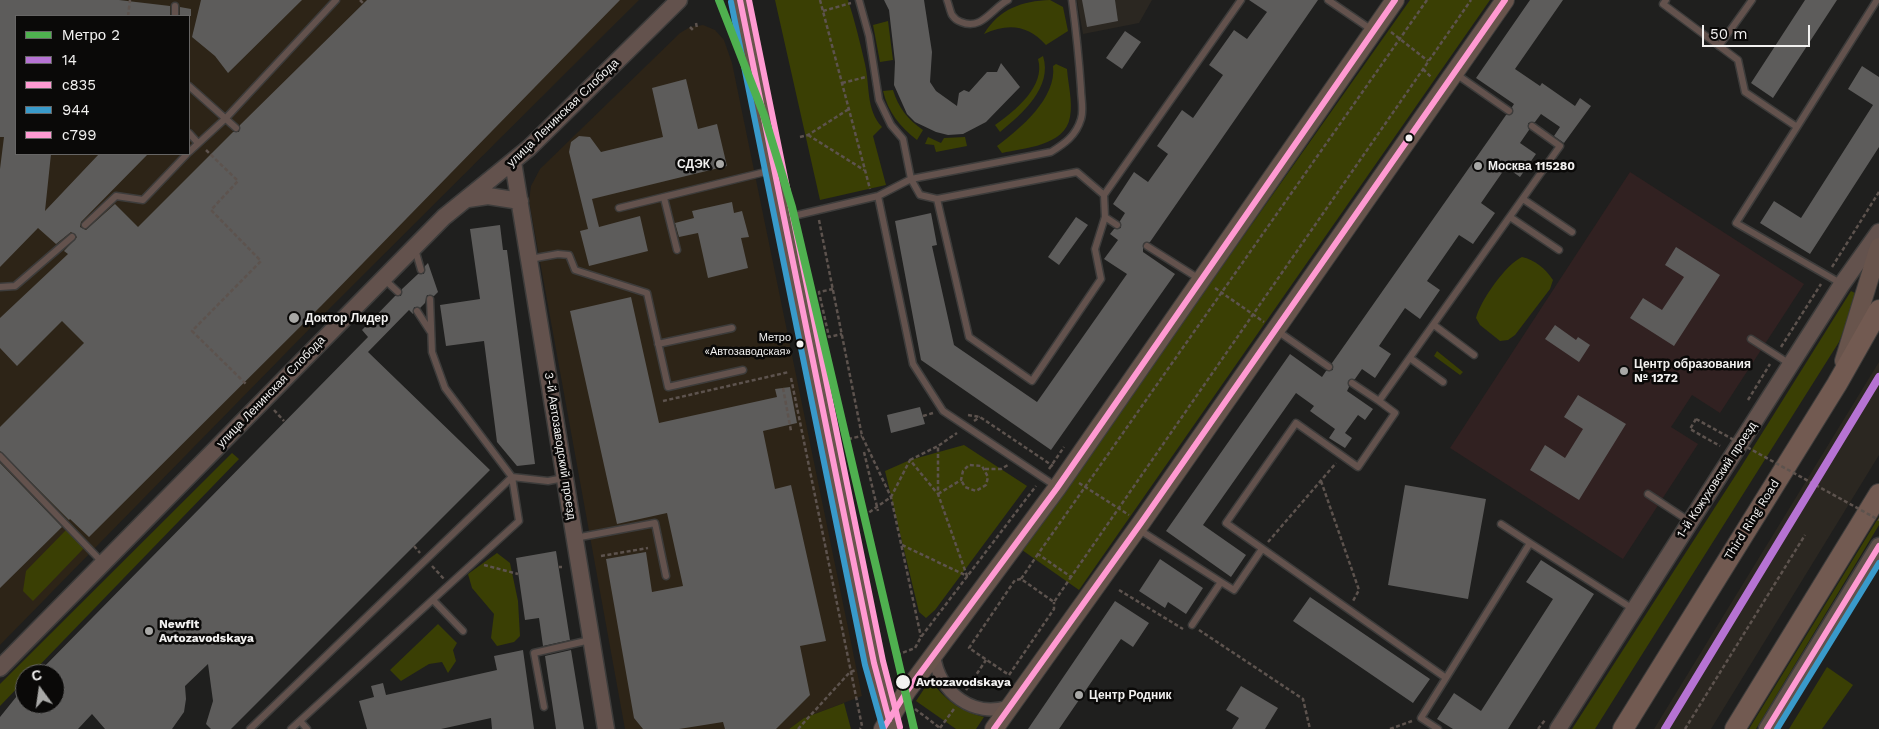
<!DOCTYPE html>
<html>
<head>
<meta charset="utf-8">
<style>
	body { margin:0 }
	#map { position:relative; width:1879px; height:729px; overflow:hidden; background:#1f1f1e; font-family:"Work Sans",sans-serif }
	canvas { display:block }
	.legend { position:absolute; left:15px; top:15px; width:175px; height:140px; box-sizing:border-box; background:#0a0908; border:1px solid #676665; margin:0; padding:6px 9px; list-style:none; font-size:15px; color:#f2f1f0 }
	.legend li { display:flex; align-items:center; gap:10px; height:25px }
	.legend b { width:25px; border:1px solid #676665 }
	.north { position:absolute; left:15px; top:664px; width:50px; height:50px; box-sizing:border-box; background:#0a0908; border:1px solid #676665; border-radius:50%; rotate:346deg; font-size:14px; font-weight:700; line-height:20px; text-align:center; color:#f2f1f0 }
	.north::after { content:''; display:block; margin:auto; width:18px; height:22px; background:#a8a8a6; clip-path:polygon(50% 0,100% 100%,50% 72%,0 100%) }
	.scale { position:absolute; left:1702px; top:25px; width:108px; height:22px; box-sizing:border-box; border:2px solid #f2f1f0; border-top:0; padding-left:6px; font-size:15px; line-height:18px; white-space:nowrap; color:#f2f1f0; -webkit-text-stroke:4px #0a0908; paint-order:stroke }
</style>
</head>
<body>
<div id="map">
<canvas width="1879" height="729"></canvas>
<ul class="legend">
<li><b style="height:6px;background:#4fb04f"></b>Метро 2</li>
<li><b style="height:6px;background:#b673d3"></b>14</li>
<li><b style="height:6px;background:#ff9ad2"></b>с835</li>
<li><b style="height:6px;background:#399aca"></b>944</li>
<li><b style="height:6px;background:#ff9ad2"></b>с799</li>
</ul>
<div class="north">С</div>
<div class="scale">50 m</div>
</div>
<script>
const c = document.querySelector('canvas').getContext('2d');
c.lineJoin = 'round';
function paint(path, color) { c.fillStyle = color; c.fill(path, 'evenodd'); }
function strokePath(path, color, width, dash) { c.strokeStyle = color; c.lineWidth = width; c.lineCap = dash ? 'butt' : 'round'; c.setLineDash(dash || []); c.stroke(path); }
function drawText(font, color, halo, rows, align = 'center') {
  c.font = font + ' "Work Sans",sans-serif'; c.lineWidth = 5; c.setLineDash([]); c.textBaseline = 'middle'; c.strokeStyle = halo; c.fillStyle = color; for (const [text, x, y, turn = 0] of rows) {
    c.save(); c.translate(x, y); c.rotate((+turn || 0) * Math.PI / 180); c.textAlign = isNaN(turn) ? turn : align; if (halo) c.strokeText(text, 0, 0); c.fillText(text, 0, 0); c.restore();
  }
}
paint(new Path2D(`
	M0,0H639L328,310L0,645ZM16,16H189V154H16Z
	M703,25L715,30L724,40L732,63L862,696L804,718L789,729H625L529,201L531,186L540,169L680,33L690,27Z`), '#2d2417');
paint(new Path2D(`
	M1077,0H1152L1139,23L1083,34Z
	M1879,362V455L1711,729H1654Z`), '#2b2721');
paint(new Path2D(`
	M1630,172L1804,284L1720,413L1692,395L1671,427L1698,444L1623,559L1450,448Z`), '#312121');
paint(new Path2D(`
	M775,0H848C855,21 860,43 865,64C870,86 866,110 882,127L873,136L886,185L820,200Z
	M1050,0L1063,7L1068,31L1046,45C1028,25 1008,23 984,34C999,9 1022,1 1050,0Z
	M1410,0H1490L1079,590L1022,550Z
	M888,21L893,60L880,62L873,25Z
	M1043,56C1053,87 1022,114 1000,132L995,125C1015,111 1046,86 1038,59Z
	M1056,64L1067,69C1068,84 1073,102 1070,117C1065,146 1024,148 1002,153L997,146C1020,129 1057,98 1053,66Z
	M893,90C898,107 908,120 923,130L917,140C900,127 888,112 883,91Z
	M928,137L941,143L944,138L965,137L967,146L936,152L934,145L925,144Z
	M1522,257C1535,260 1545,268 1553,280L1550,289L1515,335L1508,340L1500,341L1480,325L1476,318C1480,301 1506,264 1522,257Z
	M1851,291L1855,293L1849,317L1839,342L1595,729H1572L1739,470Z
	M1437,351L1463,372L1460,375L1434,356Z
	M964,445L1027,486L935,610L926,618L919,612L885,471L910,460Z
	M232,453L239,459L31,674H25V680L0,706V684Z
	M1879,517V525L1756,729H1749Z
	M66,530L84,548L33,601L23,591L26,571Z
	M497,553L510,563L518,601L520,636L514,642L497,646L491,638L494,614L472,588L468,574Z
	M438,624L457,643L453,650L456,661L448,673L442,662L429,664L401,681L390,670Z
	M1827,667L1853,685L1822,729H1789Z
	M930,680C946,700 959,711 984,717L976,729H956L916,701Z
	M844,703L851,729H789L804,718Z`), '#3a3f04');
paint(new Path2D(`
	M0,0H119L170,6V16H16V154H51L45,211L99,154H148L81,222L80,227L86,230L115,204L138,227L233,132H239L240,125L367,0H620L321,306L89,537L70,519L69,520L0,451V427L84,343L62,321L17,366L0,348V318L68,254L64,251L77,237L71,232L56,244L38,228L0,267V169L4,137H0Z
	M201,0H302L228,73L215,56L192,37Z
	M884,0H924L932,52L930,82L936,91L957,106L959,93L964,90L969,92L987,72H997L1001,63L1020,87L986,122L963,134L948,135L936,132L915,122L907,114L894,85L895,62L889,10Z
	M1082,0H1115L1118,21L1087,27Z
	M1249,0H1318L1150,242L1143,244V252L1175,274L1051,450L921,360L895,221L931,213L937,245L932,246L954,345L1037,402L1127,274L1104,259L1118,240L1110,234L1114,229L1121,228L1120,221L1125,213L1113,204L1134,172L1148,182L1168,154L1157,146L1182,110L1193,118L1223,75L1209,65L1234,30L1247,39L1267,12Z
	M1530,0H1563L1515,69L1540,86L1542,83L1575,106L1580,98L1591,106L1564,143L1554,136L1560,127L1541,114L1535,122L1528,123L1529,130L1520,143L1536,154L1520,177L1506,167L1481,203L1495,213L1473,244L1459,235L1427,281L1440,290L1420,319L1405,308L1379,346L1391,354L1375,378L1362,369L1355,379L1348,381L1349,387L1347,391L1373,409L1365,420L1358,415L1345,433L1352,438L1345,448L1329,438L1335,429L1310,411L1314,406L1296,393L1203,525L1246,555L1231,577L1166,531L1290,354L1322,377L1326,371L1333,370L1332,363L1490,138L1506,115L1513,113L1512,107L1514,104L1476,78Z
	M1805,0H1837L1773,98L1751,83Z
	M180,7L191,9V16H180Z
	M1125,31L1141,42L1122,69L1106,58Z
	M1862,66L1879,77V147L1810,254L1760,223L1774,201L1801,218L1873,105L1848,89Z
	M686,79L698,129L717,124L727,166L592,199L599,227L640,216L648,251L589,266L580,231L588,229L569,152L571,142L579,136L590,137L601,152L663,137L652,88Z
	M732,202L734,213L742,211L749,237L741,238L748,268L708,278L698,233L679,237L675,223L694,218L692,211Z
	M1076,217L1088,225L1059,265L1048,257Z
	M500,225L503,250H507L535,464L517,466L497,442L484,341L446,346L440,305L480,299L470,229Z
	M1676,247L1720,275L1674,346L1630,318L1643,298L1662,310L1684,277L1665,265Z
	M428,263L438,292L434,296L427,295L425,303L420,308L414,307L413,314L409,310L368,352L490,470L231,729H211L206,724L213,701L208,664L185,686L186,699L184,712L172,729H105L92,714L78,729H0V717L25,686V704H55V674H37L368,337L362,330L395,296H401L402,289L418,274H424L425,266Z
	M631,297L659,423L777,397L775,389L790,387L797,423L763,431L775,489L791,485L826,641L800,646L810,695L776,729H725L723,722L679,729H643L634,718L606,559L646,552L652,592L683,586L667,513L617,524L570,311Z
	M1555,325L1576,340L1578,337L1590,345L1579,362L1545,339Z
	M1578,395L1626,424L1579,500L1530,470L1545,445L1565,458L1583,429L1564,417Z
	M920,407L925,424L891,433L887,415Z
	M0,463L62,527L0,588Z
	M1405,485L1486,499L1468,599L1388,585Z
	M556,551L570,640L543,646L539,618L525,620L516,558Z
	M1160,559L1203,588L1186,614L1168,602L1165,608L1139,591Z
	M1541,560L1594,594L1508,729H1453L1437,719L1454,693L1481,711L1553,599L1526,582Z
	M1310,597L1430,679L1413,703L1293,621Z
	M1115,601L1149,623L1133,647L1121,639L1059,729H1028Z
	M523,650L534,729H492L491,718L441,729H367L359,701L374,697L371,686L383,683L386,695L497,670L494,656Z
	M571,650L584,729H556L545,656Z
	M1241,686L1278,708L1265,729H1232L1239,718L1226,710Z`), '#5d5c5b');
const service = new Path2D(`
	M859,0L869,36L879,100L891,125L903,139L911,179L1051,152C1064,144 1076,136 1081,119C1084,110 1081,98 1081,89C1079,59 1076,30 1072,0
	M947,0C949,5 950,11 952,15C954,18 958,21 961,22C982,31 992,8 1008,0
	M1328,0L1372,30
	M1666,0L1663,4L1738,60L1745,92L1797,127L1736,223L1842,284
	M175,6V16
	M1719,46L1752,0
	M1456,74L1509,111
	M189,86L236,128
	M1797,127L1877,0
	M189,133L198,143
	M189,152L226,118L336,0
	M1104,195L1241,0
	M878,196L911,179L920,195L937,199L1077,172L1104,195L1105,217L1117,225
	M664,198L677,250
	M937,199L969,337L1032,381L1101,279L1095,249L1105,217
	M1523,199L1572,232
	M619,208L773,170
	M1510,217L1559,250
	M785,218L878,196L913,364L943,411L1057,487
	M85,225L116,196L143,200L187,154
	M1147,246L1201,280
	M415,249L421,270
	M530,259L558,254L569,255L575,270L647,293L668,387L743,370
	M384,279L398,292
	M0,287L15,286L72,237
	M417,311L430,331
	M1434,325L1474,355
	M1276,330L1329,367
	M1751,339L1790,364
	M658,344L732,328
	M1410,358L1443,382
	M1352,383L1379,401L1560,146L1532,126
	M1379,401L1395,413L1358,467L1296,423L1226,523L1446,678L1530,543L1633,609
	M0,456L103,563
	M1648,494L1689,521
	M1501,524L1530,543
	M1138,529L1221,582L1192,625
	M575,538L655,523L666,576
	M1221,582L1234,590L1262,549
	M433,600L463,631
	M544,707L534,653L590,640
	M300,721L307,729
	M250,729L512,477L445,388L432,352L430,299
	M291,729L519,521L512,477L548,481L564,478
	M1438,729L1421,718L1446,678`);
const minor = new Path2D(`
	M934,655C939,693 974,719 1010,706`);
const tertiary = new Path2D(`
	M513,162L606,729
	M468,199L488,196L520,201
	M0,668L444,217L529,148L679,0
	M1558,729L1842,284L1879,232
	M1767,729L1879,546`);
const secondary = new Path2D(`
	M740,0L874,663L891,726
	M1844,361L1879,247
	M883,729L907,691L1057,488L1395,0
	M994,729L1141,523L1505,0`);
const primary = new Path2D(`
	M1623,729L1837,384L1879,310
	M1735,729L1879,494`);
strokePath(service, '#3d3c3b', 9);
strokePath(minor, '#3d3c3b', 15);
strokePath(tertiary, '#3d3c3b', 19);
strokePath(secondary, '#3d3c3b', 20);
strokePath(primary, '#3d3c3b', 22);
strokePath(new Path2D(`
	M360,0L363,3
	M820,0L870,189
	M1427,0L1038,554L1071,577L1471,0
	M823,11L851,3
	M128,16L130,0
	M696,23L697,28
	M690,27L693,30
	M1391,32L1428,61
	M1423,69L1432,78
	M842,83L866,77
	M808,135L864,170
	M800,137L808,135L849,109
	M206,150L238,181L211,210L261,261L192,331L247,385
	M819,220L862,436L891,497L921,637
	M1832,267L1879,192
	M1215,288L1264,322
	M833,289L819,292L829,337L842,334
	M1781,347L1821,284
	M791,378L862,726L860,729
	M783,388L791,431
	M1748,400L1770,364
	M663,401L789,372
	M274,410L284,421
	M968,415L980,417L1053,466
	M923,416L933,413
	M1696,419L1690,429L1720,446
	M974,421L980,417
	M848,439L862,436
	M864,452L878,511
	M910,460L938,446
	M985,469H1001L1008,465
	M1049,469L1064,447
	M1321,481L1359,590L1353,601
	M1079,483L1129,515
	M938,494L961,480L963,471L969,465L982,466L988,477L986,485L976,491L965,487L961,480
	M864,516L891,497L910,460L937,493
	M1268,542L1336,463
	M902,545L967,576L938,494V446L957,433
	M414,546L420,553
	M1038,554L1021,579L1054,602L1071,577
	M601,556L648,548
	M484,565L518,574
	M432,566L444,579
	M559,567H562
	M1021,579L1015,580L969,648L1009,675L1054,609V602
	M1119,590L1183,629
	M1199,630L1303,699L1310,729
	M897,655L915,648L921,637L1036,486
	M966,690L986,660
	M915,709L940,728
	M940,728L954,709
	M798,729L850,672L856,670
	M911,729V716
	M1390,729L1412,721
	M1538,729L1545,720
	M1685,729L1805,535`), '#5d534e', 2.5, [4, 2.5]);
strokePath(service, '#63524d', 6);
strokePath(minor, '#63524d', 12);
strokePath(tertiary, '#63524d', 16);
strokePath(secondary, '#68544c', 18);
strokePath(primary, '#725a51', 20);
strokePath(new Path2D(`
	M1696,419L1879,520`), '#5d534e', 2.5, [4, 2.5]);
strokePath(new Path2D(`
	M740,0L874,663L889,720
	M883,729L907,691L1057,488L1395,0
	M994,729L1141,523L1505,0
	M1767,729L1879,546`), '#ff9ad2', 6);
strokePath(new Path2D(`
	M731,2L865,665L883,729
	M1777,729L1879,563`), '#399aca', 6);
strokePath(new Path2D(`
	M749,0L883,661L900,727`), '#ff9ad2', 6);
strokePath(new Path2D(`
	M1665,729L1879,377`), '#b673d3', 8);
strokePath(new Path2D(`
	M719,0L764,115L792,207L914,729`), '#4fb04f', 8);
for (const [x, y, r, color] of [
	[1409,138,4.5,"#f2f1f0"],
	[720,164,5,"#a8a8a6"],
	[1478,166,5,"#a8a8a6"],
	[294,318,6,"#a8a8a6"],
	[800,344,4.5,"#f2f1f0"],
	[1624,371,5,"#a8a8a6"],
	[149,631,5,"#a8a8a6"],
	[903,682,8,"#f2f1f0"],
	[1079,695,5,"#a8a8a6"]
]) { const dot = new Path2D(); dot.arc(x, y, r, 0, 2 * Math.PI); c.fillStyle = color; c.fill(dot); strokePath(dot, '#0a0908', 2); }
drawText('11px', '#f2f1f0', '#0a0908', [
	["Метро",791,338],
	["«Автозаводская»",791,352]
], 'right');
drawText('12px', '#f2f1f0', '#0a0908', [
	["улица Ленинская Слобода",563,113,-44],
	["улица Ленинская Слобода",271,392,-46],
	["3-й Автозаводский проезд",560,446,81],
	["1-й Кожуховский проезд",1717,480,-57],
	["Third Ring Road",1752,520,-58]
]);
drawText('bold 12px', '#f2f1f0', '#0a0908', [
	["СДЭК",710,164,"right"],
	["Москва 115280",1488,166],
	["Доктор Лидер",305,318],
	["Центр образования",1634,364],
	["№ 1272",1634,378],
	["Newfit",159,624],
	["Avtozavodskaya",159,638],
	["Центр Родник",1089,695]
], 'left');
drawText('bold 12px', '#f2f1f0', '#0a0908', [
	["Avtozavodskaya",916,682]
], 'left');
</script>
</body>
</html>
